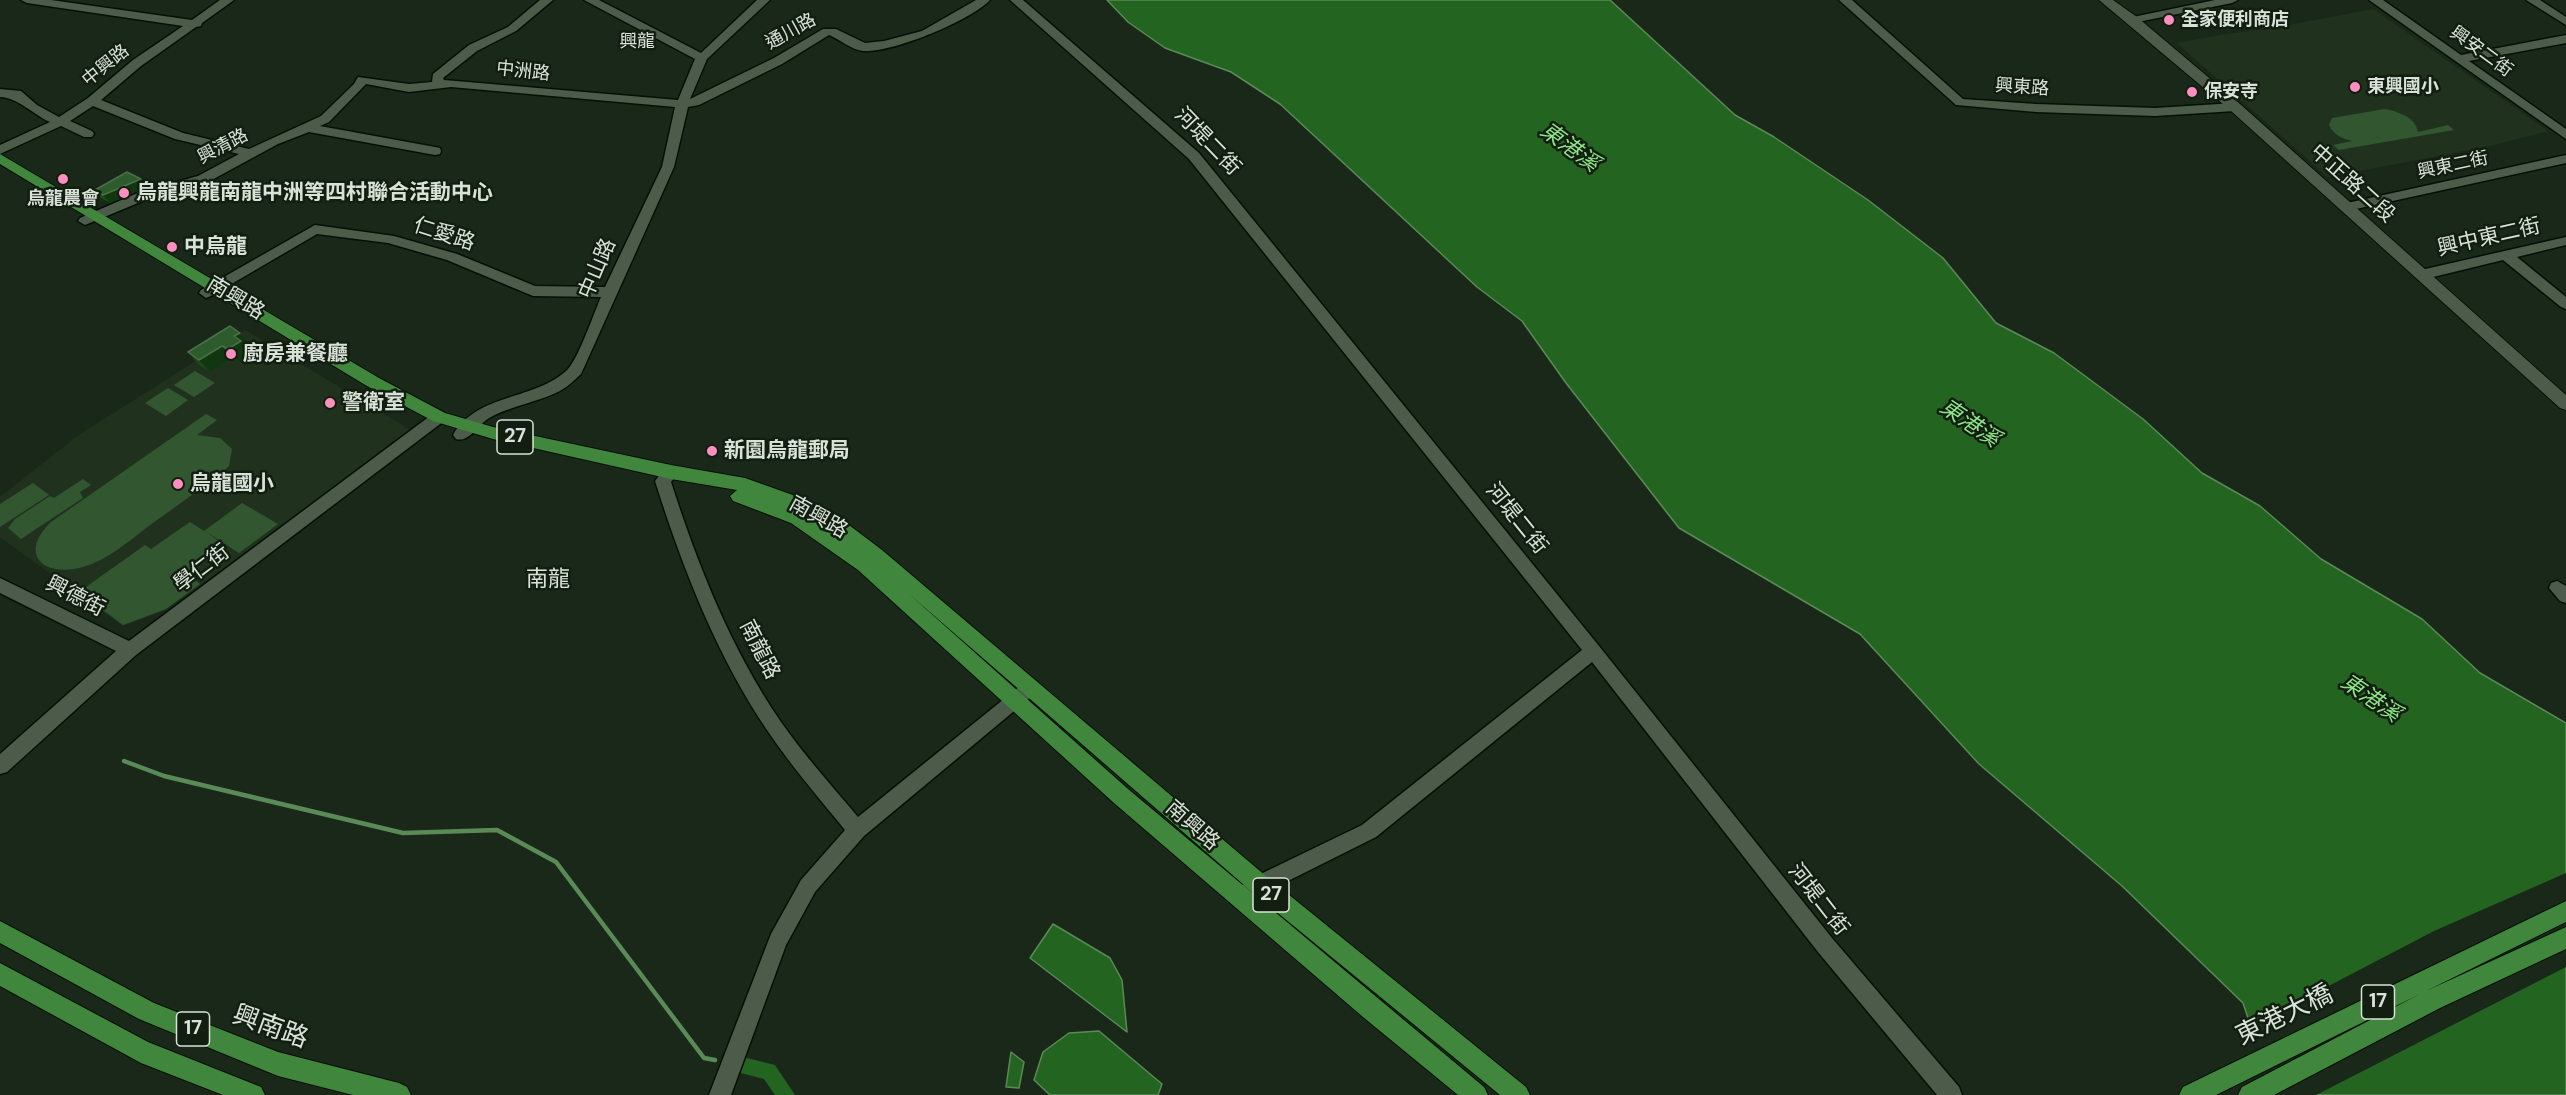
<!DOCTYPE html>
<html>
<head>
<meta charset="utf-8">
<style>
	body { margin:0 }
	canvas { display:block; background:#1a2819 }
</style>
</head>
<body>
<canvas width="2566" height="1095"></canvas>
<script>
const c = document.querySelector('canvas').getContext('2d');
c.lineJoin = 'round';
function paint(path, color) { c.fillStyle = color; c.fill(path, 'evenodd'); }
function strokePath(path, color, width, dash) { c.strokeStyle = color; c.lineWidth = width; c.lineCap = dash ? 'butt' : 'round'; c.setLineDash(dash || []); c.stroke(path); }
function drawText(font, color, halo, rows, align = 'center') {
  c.font = font + ' "DM Sans","Noto Sans TC",sans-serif'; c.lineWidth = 5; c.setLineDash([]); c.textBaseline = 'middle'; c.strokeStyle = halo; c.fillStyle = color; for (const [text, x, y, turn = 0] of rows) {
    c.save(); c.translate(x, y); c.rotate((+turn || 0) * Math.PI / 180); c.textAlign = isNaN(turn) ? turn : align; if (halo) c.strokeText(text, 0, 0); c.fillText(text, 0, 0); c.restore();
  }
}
paint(new Path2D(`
	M2373,9L2548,131L2490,146L2328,177L2177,43L2220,35L2268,29Z
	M245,330L412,431L166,610L123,626L0,537V497L79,435Z`), '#20321e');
paint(new Path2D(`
	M2385,109C2398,112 2415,116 2418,132L2448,125L2454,130L2339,150L2333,145L2352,141C2341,138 2334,135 2329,125L2332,118Z
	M195,371L215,383L194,397L174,385Z
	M168,388L188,400L166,416L145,403Z
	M206,414L217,420L197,435L220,438L232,449L229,466L221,474C196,492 171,510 146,528C127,543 107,560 83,567C45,578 17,555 51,522Z
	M83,479L91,485L80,492L83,498L21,539L8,528L15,519L50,496L54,498Z
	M33,483L49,495L0,527V504Z
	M242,503L278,524L239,553L205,531L224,545L186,573L200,584L166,609L123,625L79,592L145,545L151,549L190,522L204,531Z`), '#32562f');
const water = new Path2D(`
	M1107,0H1610L1735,115L1774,137L1868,200L1943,258L1996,323L2054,353L2143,419L2202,473L2260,506L2321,559L2422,619L2480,673L2566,723V1095H2274L2243,1003L2122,886L1979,764L1860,634L1679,528L1566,383L1522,321L1477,287L1280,104L1231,72L1165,48L1128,22Z
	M1053,924L1110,958L1122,980L1127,1032L1030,958Z
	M1099,1031L1162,1084L1158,1095H1050L1034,1080L1043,1052L1069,1033Z
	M1011,1052L1024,1062L1019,1088L1006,1087Z`);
paint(water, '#236420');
strokePath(water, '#5a8a57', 1.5);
paint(new Path2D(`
	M2566,873V967L2316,1095H2270L2248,1028L2434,931Z`), '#1a2819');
strokePath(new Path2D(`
	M124,761L164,776L403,833L497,830L556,862L704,1058L715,1060`), '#5a8a57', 4.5);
paint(new Path2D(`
	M743,1057L775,1065L795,1095H775L764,1079L737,1072L734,1066L737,1060Z`), '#236420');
const minor = new Path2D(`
	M21,0H51L192,20L220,0H234L202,23L201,26L196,27L141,66L101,100L183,133L249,149L321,116L354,84L358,77L409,84L432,82L433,74L469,45L508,27L540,0H553L516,31L477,51L443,78L444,80L678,100L695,59L584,0H599L701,53L757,0H770L707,59L690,99L774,58L823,29H836L865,43L884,41L922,31L976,0H990C970,21 892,53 863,51C852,50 839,39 829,35L782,64L699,105L688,107L674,167L581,374C575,379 570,385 563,389C544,401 512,405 489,418C478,425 469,443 456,439L453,435C478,392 536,401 568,369C579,357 594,313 601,297L533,296L447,260L388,243L317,234L211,296L206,298L199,293L201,290L315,225L394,236L457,254L535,286L605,287L662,167L675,107L451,87L409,92L366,84L329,122L320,126L435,147L440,148L441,151L440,154L435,155L309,132L278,144L208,182L150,198L85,225L78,221L80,218L140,192L198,176L239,154L175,139L93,106L70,121L92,131L94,134L92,137H84L61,126L0,154V145L50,122C32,114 19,98 0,97V89L21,91L37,105L59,117L88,98L133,60L183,26L27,3Z
	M1010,0H1023L1199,153L1599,646L1832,938L1959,1087L1962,1095H1937L1818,952L1592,662L1376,837L1258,896L1251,898L1244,896L1241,889L1244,882L1362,825L1582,650L1189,159Z
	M1839,0H1852L1963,99L2036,104L2155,108L2235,103L2241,107L2235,111L2155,116L2036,112L1956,105Z
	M2215,0H2238L2232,3L2133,23L2127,20L2133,17Z
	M2369,0H2383L2461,55L2566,35V43L2469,61L2566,129V139Z
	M2526,0H2540L2566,17V25Z
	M2566,155V163L2347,211L2340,207L2347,203Z
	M2566,237V245L2517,257L2566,297V309L2561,307L2503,260L2421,280L2414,275L2421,270Z
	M439,411L444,413L447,417L444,421L136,655L7,772L0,774V754L116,651L0,593V578L129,641L434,413Z
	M671,466L677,468L679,472L671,482C698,566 731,649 781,722C804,755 832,786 858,817L1025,682L1031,679L1037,682L1040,687L1037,692L864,836L815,892L786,945L731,1095H709L771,934L801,880L845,830C819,798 792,767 769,733C717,657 683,569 655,481L665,468Z
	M2557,581L2566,586V603L2560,601L2549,588L2551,583Z`);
const secondary = new Path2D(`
	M2099,0H2113L2137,17L2240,104L2566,395V410L2560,408L2230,110Z`);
const primary = new Path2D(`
	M0,154L379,378L445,413L493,427L671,465L745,478L804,499L841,519L882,550L1267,877L1526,1087L1530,1095H1500L1251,891L908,593L1128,789L1484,1087L1488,1095H1458L1363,1017L1114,803L858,570L791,523L733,501L730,496L737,490L671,479L493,439L433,421L367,386L0,164Z
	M2566,901V922L2426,991L2566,927V949L2440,1008L2274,1095H2238L2242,1087L2420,994L2216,1095H2179L2183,1087Z
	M0,921L154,1003L278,1052L399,1083L407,1087L411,1095H353L278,1076L139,1019L0,943Z
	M0,963L148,1042L261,1087L265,1095H223L141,1063L0,986Z`);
strokePath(minor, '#051004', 3);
strokePath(secondary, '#051004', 2);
strokePath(primary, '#051004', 2);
paint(minor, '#4c5b4a');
paint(secondary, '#4c5b4a');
paint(primary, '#41863d');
paint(new Path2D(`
	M147,187L110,203L101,198L95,190Z
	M240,333L250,345L246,347L251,353L238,362L232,358L210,372L198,364L188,352Z`), '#194a18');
paint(new Path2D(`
	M141,179L147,187L110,203L103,195Z
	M240,333L250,345L246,347L251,353L238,362L228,349L234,336Z
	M222,346L232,358L210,372L199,360Z`), '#113610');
const building = new Path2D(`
	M127,172L141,179L103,195L95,190Z
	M230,326L240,333L234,336L241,341L228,349L222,346L199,360L188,352Z`);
paint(building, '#2e5b2d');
strokePath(building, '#497048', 1.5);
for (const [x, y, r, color] of [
	[2169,20,6,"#fd8ec0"],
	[2355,87,6,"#fd8ec0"],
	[2192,92,6,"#fd8ec0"],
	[63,179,6,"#fd8ec0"],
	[124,193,6,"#fd8ec0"],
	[172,247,6,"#fd8ec0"],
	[231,354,6,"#fd8ec0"],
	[330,403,6,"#fd8ec0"],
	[712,451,6,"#fd8ec0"],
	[178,484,6,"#fd8ec0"]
]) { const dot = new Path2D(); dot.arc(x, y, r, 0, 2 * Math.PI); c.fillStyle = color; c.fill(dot); strokePath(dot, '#111e10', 2); }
drawText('bold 18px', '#d9e2d8', '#111e10', [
	["全家便利商店",2181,20],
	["東興國小",2367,87],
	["保安寺",2204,92],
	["烏龍農會",63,199,"center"]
], 'left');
drawText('18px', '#d9e2d8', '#111e10', [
	["通川路",791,32,-29],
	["興安二街",2481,52,36],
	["中興路",106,66,-39],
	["中洲路",523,72,6],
	["興東路",2022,88,4],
	["興清路",223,147,-28],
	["興東二街",2453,166,-12]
]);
drawText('18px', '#d9e2d8', '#111e10', [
	["興龍",637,42]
]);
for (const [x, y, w] of [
	[515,437,36],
	[1271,895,36],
	[2378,1002,33],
	[193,1029,33]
]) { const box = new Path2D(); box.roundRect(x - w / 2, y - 17, w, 34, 4.5); c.fillStyle = '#111e10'; c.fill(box); strokePath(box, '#d9e2d8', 1.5); }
drawText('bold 20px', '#d9e2d8', null, [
	["27",515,437],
	["27",1271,895],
	["17",2378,1002],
	["17",193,1029]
]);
drawText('21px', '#d9e2d8', '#111e10', [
	["河堤二街",1207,142,46],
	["中正路二段",2352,184,42],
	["仁愛路",444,235,18],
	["興中東二街",2489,238,-13],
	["中山路",598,269,-67],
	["南興路",235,299,31],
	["南興路",818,518,29],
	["河堤二街",1516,519,51],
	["學仁街",202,569,-37],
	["興德街",75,597,27],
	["南龍路",759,650,63],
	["南興路",1192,826,41],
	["河堤二街",1818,900,52]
]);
drawText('bold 21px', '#d9e2d8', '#111e10', [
	["烏龍興龍南龍中洲等四村聯合活動中心",136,193],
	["中烏龍",184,247],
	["廚房兼餐廳",243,354],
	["警衛室",342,403],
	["新園烏龍郵局",724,451],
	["烏龍國小",190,484]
], 'left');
drawText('italic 22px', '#8ee588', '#111e10', [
	["東港溪",1569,148,36],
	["東港溪",1969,424,34],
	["東港溪",2370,699,34]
]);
drawText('22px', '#d9e2d8', '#111e10', [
	["南龍",548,580]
]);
drawText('26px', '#d9e2d8', '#111e10', [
	["東港大橋",2285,1016,-26],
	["興南路",270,1028,20]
]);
</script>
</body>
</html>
